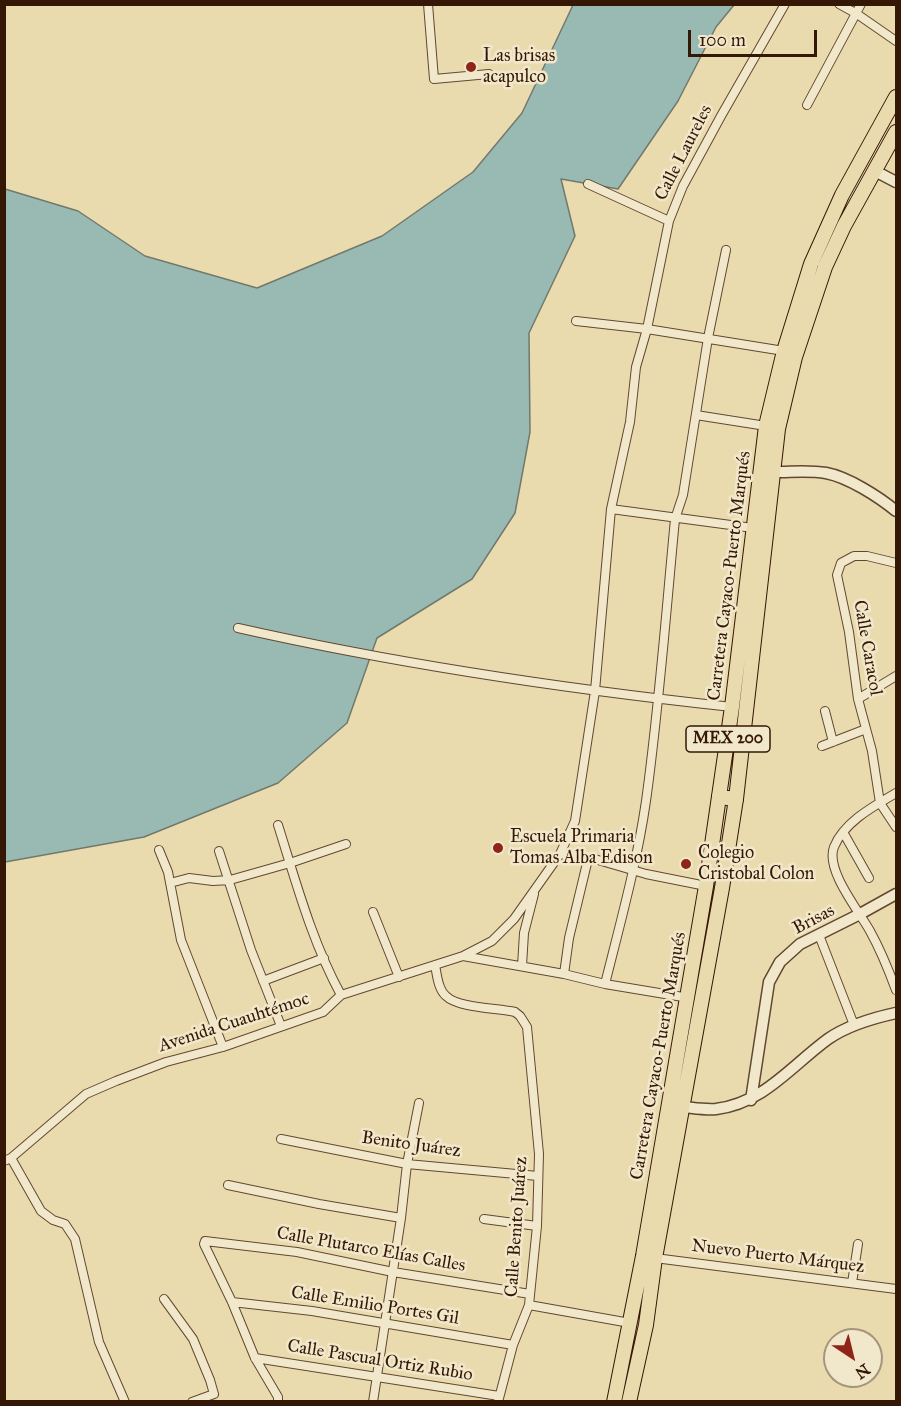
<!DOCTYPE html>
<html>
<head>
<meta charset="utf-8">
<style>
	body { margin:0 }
	#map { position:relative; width:901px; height:1406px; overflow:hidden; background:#eadbaf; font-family:"IM FELL Great Primer",serif }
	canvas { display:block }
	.frame { position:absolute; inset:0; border:6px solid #351705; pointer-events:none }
	.north { position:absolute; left:823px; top:1328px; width:60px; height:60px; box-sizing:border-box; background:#f1e8cb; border:2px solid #a6947c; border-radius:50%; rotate:145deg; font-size:16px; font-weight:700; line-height:24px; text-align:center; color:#351705 }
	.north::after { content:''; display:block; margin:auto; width:21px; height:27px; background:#8f2418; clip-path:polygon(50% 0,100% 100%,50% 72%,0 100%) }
	.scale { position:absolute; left:688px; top:30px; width:129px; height:27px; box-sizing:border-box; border:3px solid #351705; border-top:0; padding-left:8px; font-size:18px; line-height:21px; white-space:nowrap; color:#351705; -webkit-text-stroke:4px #f1e8cb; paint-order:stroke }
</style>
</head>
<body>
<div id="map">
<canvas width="901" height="1406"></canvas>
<div class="frame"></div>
<div class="north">N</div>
<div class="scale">100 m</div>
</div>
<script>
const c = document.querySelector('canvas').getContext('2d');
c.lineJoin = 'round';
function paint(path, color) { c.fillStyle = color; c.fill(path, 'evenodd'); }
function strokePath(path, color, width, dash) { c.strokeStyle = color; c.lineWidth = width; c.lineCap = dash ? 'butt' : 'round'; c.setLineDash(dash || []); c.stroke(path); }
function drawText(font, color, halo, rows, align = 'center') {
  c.font = font + ' "IM FELL Great Primer",serif'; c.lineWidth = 5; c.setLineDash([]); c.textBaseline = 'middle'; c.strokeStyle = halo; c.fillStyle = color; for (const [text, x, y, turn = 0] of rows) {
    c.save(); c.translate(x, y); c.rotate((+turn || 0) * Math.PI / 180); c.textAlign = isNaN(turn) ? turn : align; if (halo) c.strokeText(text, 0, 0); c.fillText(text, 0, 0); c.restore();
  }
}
const water = new Path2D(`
	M573,5H734L716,27L678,101L618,189L561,179L575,236L529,333L530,432L515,513L472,579L377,638L347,723L278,783L144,837L5,862V189L78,211L145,256L257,288L382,236L473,172L522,113Z`);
paint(water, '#99bab2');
strokePath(water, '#71796d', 1.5);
const minor = new Path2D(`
	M428,4L434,79L489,74
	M839,4L857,14L896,41
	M807,105L861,4
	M588,184L669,221
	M576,321L647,329L784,351
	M696,415L766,426
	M611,509L753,528
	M896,563L867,556H854L841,563L837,575L849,632L858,699L872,751L880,803L896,827
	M238,628C402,665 566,689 732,707
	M858,699L896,676
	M825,711L833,742
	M822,746L866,729
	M896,793C874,806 844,822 834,847C825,870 859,911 870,931C880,949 889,971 896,990
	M278,825C296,882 312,942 341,995
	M843,832L869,878
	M159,850L168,872L181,940L223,1047
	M219,851L251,950L281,1026
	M560,854L598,860L646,874L706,886
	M170,883L189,878L213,881L230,880L290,863L346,844
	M373,912L399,977
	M819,935L854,1025
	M463,956L492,941L514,919L560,854L575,821L595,691L611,509L630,422L636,367L647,329L669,221L683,186L721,116L785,4
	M435,965C437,975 438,989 446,996C458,1008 497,1008 515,1012L520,1016L527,1027L539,1154L537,1226L529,1305L513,1345L498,1402
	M522,966L524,933L534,894
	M564,974L569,938L588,859
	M263,981L324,958
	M605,984C620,924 637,863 646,801C659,708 666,613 675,519L683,495L708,338L726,250
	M281,1139L407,1164L538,1176
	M11,1158L41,1211L53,1220L65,1224L75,1239L99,1342L125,1402
	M4,1161L11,1158L86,1094L116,1081L166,1062L223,1047L323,1012L341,995L463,956L564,974L605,984L689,998
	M228,1185L319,1204L401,1218
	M484,1219L537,1226
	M655,1258L896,1289
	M852,1283L858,1244
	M164,1299L193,1339L210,1380L214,1394L192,1402
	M232,1302L312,1311L513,1345
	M529,1305L630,1323
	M255,1358L499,1396
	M278,1402V1397L255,1358L232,1302L204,1244L205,1241L297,1252L393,1272L530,1294
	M373,1402L401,1218L407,1164L419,1103`);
const tertiary = new Path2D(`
	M875,171L896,182
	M775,472C792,472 809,470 826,473C848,477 879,497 896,511
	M751,1100L769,982L780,962L800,944L860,914L896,894
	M684,1107C694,1108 706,1110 716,1109C764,1103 791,1066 828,1039C848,1025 873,1018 896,1013`);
const primary = new Path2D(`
	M614,1402L643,1256L706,886L732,707L766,426L784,351L811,264L842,195L896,97
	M629,1402L646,1325L655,1258L722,888L736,799L778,429L795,357L825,267L844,226L896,132`);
const trunk = new Path2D(`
	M719,797L736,799`);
strokePath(minor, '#624830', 10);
strokePath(tertiary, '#624830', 13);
strokePath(primary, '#351705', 16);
strokePath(trunk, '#351705', 16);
strokePath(minor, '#f1e8cb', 8);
strokePath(tertiary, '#f1e8cb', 10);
strokePath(primary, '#eadbaf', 14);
strokePath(trunk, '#eadbaf', 14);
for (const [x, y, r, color] of [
	[471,67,6,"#8f2418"],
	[498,848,6,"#8f2418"],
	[686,864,6,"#8f2418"]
]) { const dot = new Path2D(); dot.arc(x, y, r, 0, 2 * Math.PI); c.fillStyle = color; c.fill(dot); strokePath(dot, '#f1e8cb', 2); }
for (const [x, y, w] of [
	[728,739,84]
]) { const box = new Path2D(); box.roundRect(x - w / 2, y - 13, w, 26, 4.5); c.fillStyle = '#f1e8cb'; c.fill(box); strokePath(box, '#351705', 1.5); }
drawText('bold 16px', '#351705', null, [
	["MEX 200",728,739]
]);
drawText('18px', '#351705', '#f1e8cb', [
	["Las brisas",483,57],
	["acapulco",483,78],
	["Escuela Primaria",510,838],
	["Tomas Alba Edison",510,859],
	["Colegio",698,854],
	["Cristobal Colon",698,875]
], 'left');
drawText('18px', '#351705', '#f1e8cb', [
	["Calle Laureles",684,153,-63],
	["Carretera Cayaco-Puerto Marqués",730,576,-83],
	["Calle Caracol",867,648,80],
	["Brisas",814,920,-28],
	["Avenida Cuauhtémoc",234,1023,-18],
	["Carretera Cayaco-Puerto Marqués",659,1056,-80],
	["Benito Juárez",411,1145,8],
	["Calle Benito Juárez",517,1227,-86],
	["Calle Plutarco Elías Calles",371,1250,10],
	["Nuevo Puerto Márquez",778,1257,7],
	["Calle Emilio Portes Gil",375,1306,9],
	["Calle Pascual Ortiz Rubio",380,1361,9]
]);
</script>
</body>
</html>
